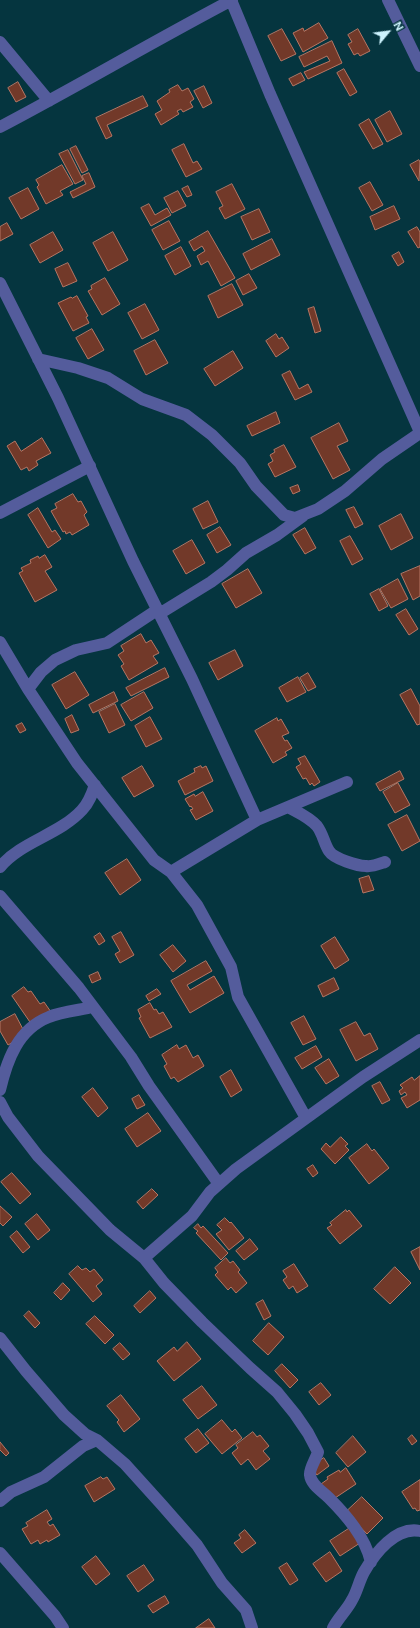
<!DOCTYPE html>
<html>
<head>
<meta charset="utf-8">
<style>
	body { margin:0 }
	#map { position:relative; width:420px; height:1628px; overflow:hidden; background:#05353f; font-family:"Public Sans",sans-serif }
	canvas { display:block }
	.north { position:absolute; left:368px; top:12px; width:40px; height:40px; -webkit-text-stroke:3px #05353f; paint-order:stroke; rotate:61deg; font-size:11px; font-weight:700; line-height:16px; text-align:center; color:#ccf2fd }
	.north::after { content:''; display:block; margin:auto; width:14px; height:18px; background:#ccf2fd; clip-path:polygon(50% 0,100% 100%,50% 72%,0 100%) }
</style>
</head>
<body>
<div id="map">
<canvas width="420" height="1628"></canvas>
<div class="north">N</div>
</div>
<script>
const c = document.querySelector('canvas').getContext('2d');
c.lineJoin = 'round';
function paint(path, color) { c.fillStyle = color; c.fill(path, 'evenodd'); }
function strokePath(path, color, width, dash) { c.strokeStyle = color; c.lineWidth = width; c.lineCap = dash ? 'butt' : 'round'; c.setLineDash(dash || []); c.stroke(path); }
const building = new Path2D(`
	M319,23L328,38L303,52L293,33L303,28L304,31Z
	M282,29L296,54L281,61L268,36Z
	M358,29L370,51L360,56L358,53L354,55L348,44L352,42L348,35Z
	M332,41L342,63L308,79L304,72L330,61L327,56L304,67L299,57Z
	M344,69L357,92L350,96L337,73Z
	M301,73L305,80L293,86L289,79Z
	M18,82L26,97L16,102L8,88Z
	M178,85L182,91L188,88L194,99L190,102L193,107L183,112L181,109L177,111L179,114L161,125L155,114L162,110L157,101L170,92L169,90Z
	M204,86L212,103L203,108L194,91Z
	M143,96L148,106L107,125L112,136L106,139L96,118Z
	M390,111L402,134L387,142L375,120Z
	M369,119L383,144L373,149L359,125Z
	M184,144L193,163L197,161L202,169L186,177L172,150Z
	M76,146L88,170L82,173L70,149Z
	M68,150L83,180L75,184L59,154Z
	M419,160L420,162L419,181L410,165Z
	M62,165L73,184L60,191L63,195L46,204L37,187L39,185L36,180Z
	M89,173L95,187L73,198L70,192L86,184L82,176Z
	M370,182L383,205L372,211L359,188Z
	M232,184L245,209L225,219L219,208L223,206L216,192Z
	M188,186L192,195L187,197L182,189Z
	M28,188L39,209L21,219L9,198Z
	M178,191L186,206L172,213L164,198Z
	M149,204L155,215L167,208L171,215L151,226L141,208Z
	M394,206L400,219L375,230L370,217Z
	M259,209L270,232L252,240L241,217Z
	M169,221L180,241L163,250L152,230Z
	M7,223L13,234L0,241V227Z
	M417,227L420,232V247L418,248L408,232Z
	M208,231L235,278L221,286L208,261L201,265L197,256L205,251L202,246L194,251L189,242Z
	M53,232L63,250L40,263L30,245Z
	M113,232L128,260L108,271L93,243Z
	M272,239L280,255L251,270L243,254Z
	M181,247L191,266L175,275L165,256Z
	M399,252L404,262L398,266L392,256Z
	M68,263L77,281L63,287L55,269Z
	M249,274L257,288L243,295L236,281Z
	M105,278L120,304L102,315L88,291L92,289L91,286Z
	M232,284L243,305L218,318L208,296Z
	M77,296L88,316L86,317L89,323L73,331L58,303L71,297L72,298Z
	M145,304L159,330L142,339L128,313Z
	M314,307L321,331L315,333L308,309Z
	M92,329L104,350L88,359L76,338Z
	M276,334L279,339L282,337L289,348L276,357L266,341Z
	M155,340L168,363L146,375L134,351Z
	M233,351L243,368L215,386L204,369Z
	M290,371L299,389L308,384L312,392L295,400L282,375Z
	M276,412L280,423L252,436L247,426Z
	M339,423L348,441L337,446L350,470L333,479L311,438Z
	M42,438L51,453L36,461L38,465L29,471L27,467L21,470L7,446L15,441L21,451Z
	M284,445L296,467L275,477L268,464L273,461L270,455L275,452L274,450Z
	M298,485L300,491L293,494L290,488Z
	M73,494L78,502L81,501L87,512L84,515L89,525L72,535L70,532L66,534L65,531L63,532L51,511L57,508L55,504Z
	M208,501L218,522L203,529L193,509Z
	M354,507L363,524L355,528L346,510Z
	M38,508L52,532L55,530L61,539L48,548L28,515Z
	M401,514L413,538L391,550L379,526Z
	M220,527L231,545L217,553L207,535Z
	M305,528L316,548L305,554L293,535Z
	M350,536L363,559L352,565L340,541Z
	M192,540L205,563L186,574L173,551Z
	M45,555L52,567L45,571L57,590L35,602L19,573L23,571L21,568L31,563L30,560L38,556L39,558Z
	M420,566V596L413,600L401,574Z
	M248,569L262,593L236,608L222,584Z
	M398,579L408,599L391,608L380,589Z
	M379,589L388,606L379,611L370,594Z
	M406,609L418,629L409,635L396,615Z
	M141,634L146,643L151,640L159,653L153,656L158,663L129,680L121,666L124,664L118,655L124,651L121,646Z
	M235,650L243,666L218,680L209,663Z
	M165,668L169,677L131,696L126,688Z
	M75,672L89,695L66,709L52,685Z
	M308,673L316,687L308,691L300,678Z
	M298,677L306,692L287,702L279,688Z
	M411,689L420,706V724L417,725L400,695Z
	M114,692L118,701L93,713L89,705Z
	M144,692L153,708L131,721L121,705Z
	M115,704L125,725L109,733L99,712Z
	M72,715L79,730L71,733L65,719Z
	M150,717L162,739L146,747L135,726Z
	M277,718L278,721L281,719L289,733L282,736L285,741L287,740L292,748L285,752L287,755L273,763L255,731Z
	M22,723L26,730L20,733L16,726Z
	M305,756L320,782L314,786L312,783L310,785L306,778L303,779L296,767L301,764L298,759Z
	M142,766L154,786L134,797L122,778Z
	M201,766L202,768L206,766L213,781L185,795L178,781L195,772L194,769Z
	M400,771L404,779L380,791L376,784Z
	M398,783L410,805L395,813L383,792Z
	M203,792L213,811L196,820L190,810L193,809L191,806L190,807L185,799L194,794L195,796Z
	M407,815L420,841L402,851L388,825Z
	M127,859L141,880L120,895L105,873Z
	M369,876L374,890L363,893L359,879Z
	M121,932L134,955L120,963L115,954L120,951L112,937Z
	M100,933L105,941L99,945L94,937Z
	M335,937L349,960L335,969L321,946Z
	M173,945L186,961L173,972L160,955Z
	M206,961L212,971L187,985L190,990L214,976L224,993L190,1013L171,981Z
	M98,972L101,979L92,983L89,976Z
	M334,978L339,989L323,997L318,986Z
	M24,987L28,992L31,991L40,1004L44,1002L51,1012L32,1025L12,996Z
	M157,989L161,994L149,1001L146,996Z
	M150,1003L154,1010L156,1009L159,1014L163,1012L172,1027L150,1038L139,1018L141,1017L138,1010Z
	M15,1014L26,1035L8,1045L0,1031V1022Z
	M304,1016L316,1039L303,1045L291,1023Z
	M356,1022L364,1036L370,1033L378,1049L356,1061L340,1030Z
	M177,1045L179,1049L186,1045L193,1058L198,1055L204,1066L178,1082L174,1077L171,1079L164,1066L167,1064L162,1055Z
	M316,1046L322,1057L302,1069L295,1058Z
	M329,1059L339,1076L326,1084L315,1068Z
	M231,1070L242,1090L231,1097L220,1077Z
	M420,1076V1100L407,1108L401,1098L407,1095L405,1092L401,1095L399,1091L403,1088L400,1085L412,1077L414,1080Z
	M380,1082L390,1100L382,1104L372,1086Z
	M93,1088L108,1108L98,1117L82,1097Z
	M139,1095L145,1105L137,1109L132,1099Z
	M148,1113L161,1131L137,1147L125,1129Z
	M341,1137L348,1144L345,1146L349,1150L335,1164L321,1149L326,1143L330,1147Z
	M367,1144L372,1151L374,1149L389,1168L369,1184L349,1158Z
	M313,1165L318,1173L313,1177L307,1169Z
	M12,1173L31,1194L20,1204L1,1182Z
	M152,1189L158,1195L143,1209L137,1202Z
	M0,1206L12,1217L3,1226L0,1223Z
	M346,1210L347,1212L349,1210L362,1226L340,1244L327,1228L332,1225L330,1223Z
	M37,1214L50,1230L38,1240L25,1224Z
	M225,1218L230,1223L231,1222L244,1238L229,1250L216,1234L222,1230L217,1225Z
	M198,1224L201,1228L203,1226L228,1253L221,1260L196,1233L198,1231L194,1228Z
	M17,1231L30,1247L23,1253L10,1237Z
	M250,1239L258,1249L244,1260L236,1251Z
	M420,1247V1270L411,1252Z
	M226,1258L230,1263L233,1261L240,1270L238,1272L247,1283L236,1293L231,1287L228,1290L215,1275L218,1272L215,1268Z
	M294,1264L308,1286L297,1293L293,1286L289,1289L283,1280L287,1277L283,1271Z
	M78,1266L82,1270L86,1268L90,1272L94,1269L103,1280L96,1286L102,1294L93,1302L69,1274Z
	M395,1267L411,1283L390,1304L374,1289Z
	M63,1283L70,1290L61,1300L54,1293Z
	M150,1291L156,1298L140,1313L134,1306Z
	M263,1300L271,1316L264,1320L256,1304Z
	M29,1311L40,1323L35,1328L24,1316Z
	M95,1316L114,1335L105,1344L86,1324Z
	M269,1323L284,1337L268,1355L253,1341Z
	M187,1342L201,1359L174,1381L157,1361L174,1347L177,1351Z
	M120,1343L130,1354L123,1360L113,1349Z
	M282,1364L298,1380L290,1388L275,1371Z
	M321,1383L331,1395L319,1405L309,1392Z
	M202,1386L217,1405L198,1419L183,1400Z
	M121,1395L140,1419L124,1432L117,1422L119,1420L107,1406Z
	M222,1420L232,1432L235,1429L242,1438L222,1454L205,1434Z
	M198,1429L209,1443L196,1453L185,1439Z
	M253,1432L257,1437L260,1435L269,1446L263,1451L270,1459L256,1470L248,1459L241,1465L232,1453L238,1448L236,1445Z
	M412,1435L417,1441L412,1445L408,1439Z
	M353,1436L366,1452L348,1467L336,1453Z
	M0,1442L9,1453L6,1456L0,1450Z
	M324,1458L329,1466L317,1475L311,1467Z
	M346,1468L356,1484L332,1500L321,1484L328,1479L327,1477L339,1470L340,1472Z
	M101,1477L103,1479L107,1477L115,1489L94,1502L85,1486Z
	M420,1480V1510L417,1511L415,1508L413,1509L402,1492Z
	M362,1497L383,1518L367,1534L346,1512Z
	M47,1510L52,1519L47,1522L50,1526L53,1524L60,1535L48,1542L47,1540L40,1544L38,1540L31,1544L22,1529L28,1526L26,1523Z
	M350,1528L360,1543L340,1556L330,1541Z
	M245,1530L256,1543L242,1553L234,1543L241,1538L239,1535Z
	M330,1552L342,1571L326,1582L313,1564Z
	M96,1556L110,1574L96,1585L82,1567Z
	M287,1563L298,1580L290,1585L279,1568Z
	M144,1565L154,1580L138,1592L127,1576Z
	M165,1596L169,1603L153,1613L148,1606Z
	M209,1619L215,1628H196Z`);
paint(building, '#723929');
strokePath(building, '#b67664', 1);
strokePath(new Path2D(`
	M231,0L270,94L420,432
	M388,0L420,66
	M0,42L49,101
	M0,127C78,86 154,41 232,0
	M0,283L58,398L133,561L192,679L257,820
	M38,359L78,368L108,378L142,399L186,415L212,435L240,463L256,486L284,515L295,518L318,509L345,491L382,459L420,433
	M0,513L90,466
	M159,614L211,582L227,570L246,553L277,535L303,516
	M0,642L28,689L77,763L154,860L171,872L197,905L231,967L238,997L306,1118
	M28,689L41,672L55,660L76,650L107,643L157,610
	M288,807C299,813 309,817 317,826C323,834 324,843 329,851C334,859 358,866 366,866C372,867 379,864 385,862
	M0,867C22,841 59,835 82,810C89,803 92,794 95,785
	M171,872L257,820L347,782
	M0,896L79,988L131,1057L149,1086L219,1184
	M0,1090C7,1060 18,1029 49,1017C60,1012 80,1010 93,1007
	M0,1102L8,1117L38,1156L110,1230L144,1258L164,1283L202,1322L250,1368L277,1392L295,1414L308,1433L318,1452C316,1459 309,1469 310,1475C311,1485 322,1491 329,1498C347,1516 365,1537 371,1562
	M144,1258L192,1216L210,1192L236,1169L363,1077L420,1040
	M0,1338L26,1371L64,1415L85,1434L97,1440L125,1464L162,1505L197,1545L222,1583L246,1610L252,1628
	M0,1501L11,1492L44,1477L83,1446L97,1440
	M0,1553L55,1616L63,1628
	M333,1628C338,1618 347,1610 352,1600C357,1592 359,1581 364,1572C375,1553 396,1526 420,1531`), '#545c9c', 12);
</script>
</body>
</html>
